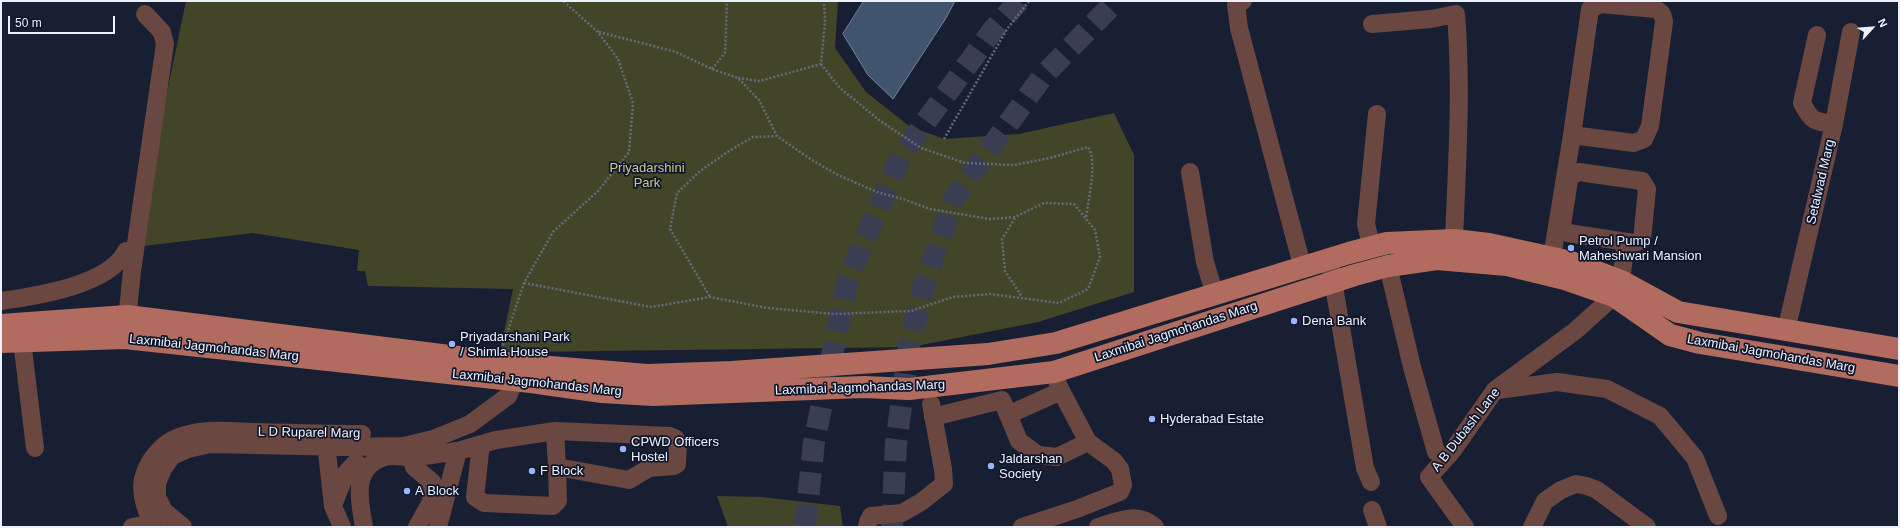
<!DOCTYPE html>
<html>
<head>
<meta charset="utf-8">
<style>
	body { margin:0 }
	#map { position:relative; width:1900px; height:528px; overflow:hidden; background:#191f33; font-family:Arial,sans-serif }
	canvas { display:block }
	.frame { position:absolute; inset:0; border:2px solid #ecf1ff; pointer-events:none }
	.north { position:absolute; left:1852px; top:8px; width:40px; height:40px; -webkit-text-stroke:3px #101629; paint-order:stroke; rotate:64deg; font-size:11px; font-weight:700; line-height:16px; text-align:center; color:#ecf1ff }
	.north::after { content:''; display:block; margin:auto; width:14px; height:18px; background:#ecf1ff; clip-path:polygon(50% 0,100% 100%,50% 72%,0 100%) }
	.scale { position:absolute; left:8px; top:16px; width:107px; height:18px; box-sizing:border-box; border:2px solid #ecf1ff; border-top:0; padding-left:5px; font-size:12px; line-height:14px; white-space:nowrap; color:#ecf1ff; -webkit-text-stroke:3px #101629; paint-order:stroke }
</style>
</head>
<body>
<div id="map">
<canvas width="1900" height="528"></canvas>
<div class="frame"></div>
<div class="north">N</div>
<div class="scale">50 m</div>
</div>
<script>
const c = document.querySelector('canvas').getContext('2d');
c.lineJoin = 'round';
function paint(path, color) { c.fillStyle = color; c.fill(path, 'evenodd'); }
function strokePath(path, color, width, dash) { c.strokeStyle = color; c.lineWidth = width; c.lineCap = dash ? 'butt' : 'round'; c.setLineDash(dash || []); c.stroke(path); }
function drawText(font, color, halo, rows, align = 'center') {
  c.font = font + ' Arial,sans-serif'; c.lineWidth = 3.5; c.setLineDash([]); c.textBaseline = 'middle'; c.strokeStyle = halo; c.fillStyle = color; for (const [text, x, y, turn = 0] of rows) {
    c.save(); c.translate(x, y); c.rotate((+turn || 0) * Math.PI / 180); c.textAlign = isNaN(turn) ? turn : align; if (halo) c.strokeText(text, 0, 0); c.fillText(text, 0, 0); c.restore();
  }
}
paint(new Path2D(`
	M186,1H838L835,48L866,92L909,126L944,139L1019,134L1114,113L1134,155V292L1038,322L911,347L523,352L500,351L513,289L368,286L365,271H357L359,250L253,233L135,247Z
	M717,496L761,497L840,506L843,527H728Z`), '#434529');
const water = new Path2D(`
	M864,1H955L946,18L893,99L868,75L843,34Z`);
paint(water, '#40546e');
strokePath(water, '#74839a', 1);
strokePath(new Path2D(`
	M805,527L814,442L848,279L902,154L993,30L1019,1
	M892,527L896,444L909,346L924,285L954,198L1043,76L1116,1`), '#393e52', 22, [22, 11]);
strokePath(new Path2D(`
	M599,32L676,52L712,69L738,78L759,100L777,136
	M821,64L840,88L879,120L921,148L965,163L1014,165L1050,158L1088,147C1098,161 1088,200 1086,218
	M712,69L725,53L727,1
	M738,78L760,81L821,64L825,22L824,1
	M944,139L1007,29L1029,1
	M1015,218L1002,239L1005,271L1022,297
	M524,283L651,307L710,297L767,308L834,314L911,311L953,297L990,294L1059,303L1088,289L1100,257L1095,230L1074,204L1044,203L1015,217L990,219L930,209L903,199L877,192L838,175L812,160L777,136L753,137L729,151L700,171L677,193L670,229L710,297
	M503,345L524,283L553,232L598,191L629,152L633,103L618,59L598,32L563,1`), '#656b7d', 2.5, [2, 2]);
strokePath(new Path2D(`
	M1243,1L1236,5L1239,28L1303,269
	M1372,24L1431,19L1456,14C1462,89 1457,164 1454,240
	M1817,35L1802,103C1812,122 1814,121 1834,124
	M1190,172L1205,262L1215,295
	M1579,172L1642,181L1647,189L1642,240L1634,243L1568,233L1564,229L1562,225L1569,180L1571,176Z
	M1372,248L1366,224L1377,114
	M1552,257L1572,135L1590,9L1601,4L1655,9C1662,12 1663,15 1664,22L1650,126L1644,139L1634,143L1572,135
	M1388,266L1412,367L1436,452
	M1331,269L1365,468L1371,482
	M1,301C37,296 109,285 126,251
	M126,330L132,271L165,44L162,32L145,14
	M1786,331L1834,124L1851,32
	M22,341L35,448
	M1498,390L1557,382L1607,389L1660,416L1695,458L1718,516
	M1008,415L1061,391
	M933,417L1002,400L1019,441L1038,455L1057,457L1088,442
	M325,435L333,506L342,527
	M481,444L475,497L484,503L553,506L558,501L557,467
	M411,457L414,467L432,482L431,502L417,527
	M334,503L346,473L356,462
	M1372,510L1378,527
	M132,527L153,523
	M158,527C146,516 140,495 143,479C147,461 162,443 179,437C202,428 228,431 252,432C289,433 325,434 362,434
	M183,527L164,511L157,497V483L163,469L172,456L188,449L210,444L344,447L404,446L433,439L470,424L508,396L512,387L514,367
	M364,527C360,503 351,469 382,458C391,454 401,457 410,457C426,457 443,453 458,451
	M438,527L458,451L496,440L555,431L670,436L675,438L678,443L677,464L674,466L649,468L629,480L557,467L555,431
	M867,527L868,522L871,516L902,513L921,502L944,484L943,469L931,404
	M1022,527L1077,509L1120,492L1123,485L1120,469L1114,461L1088,442L1059,387L1054,372
	M1098,527C1118,521 1137,511 1155,527
	M1465,527L1429,477L1453,450L1495,390L1575,331L1614,296L1621,281L1626,242
	M1532,527L1545,501L1561,490L1576,484L1587,486L1597,490L1647,527`), '#6a4741', 18);
strokePath(new Path2D(`
	M1,325L127,316L514,364L647,375L732,372L988,354L1056,343L1349,253L1387,243L1454,240L1489,244L1571,262L1621,281L1678,312L1899,349
	M1,342L125,338L531,382L602,392L653,395L864,387L909,389L1054,372L1355,275L1388,266L1437,259L1507,265L1565,279L1614,296L1670,335L1700,343L1899,376`), '#b26c5f', 22);
for (const [x, y, r, color] of [
	[1571,248,4,"#99b5fd"],
	[1294,321,4,"#99b5fd"],
	[452,344,4,"#99b5fd"],
	[1152,419,4,"#99b5fd"],
	[623,449,4,"#99b5fd"],
	[991,466,4,"#99b5fd"],
	[532,471,4,"#99b5fd"],
	[407,491,4,"#99b5fd"]
]) { const dot = new Path2D(); dot.arc(x, y, r, 0, 2 * Math.PI); c.fillStyle = color; c.fill(dot); strokePath(dot, '#101629', 1.5); }
drawText('13px', '#c7ca8e', '#101629', [
	["Priyadarshini",647,168],
	["Park",647,183]
]);
drawText('13px', '#ecf1ff', '#101629', [
	["Setalwad Marg",1821,182,-77],
	["Laxmibai Jagmohandas Marg",1176,332,-18],
	["Laxmibai Jagmohandas Marg",214,348,6],
	["Laxmibai Jagmohandas Marg",1771,354,10],
	["Laxmibai Jagmohandas Marg",537,383,6],
	["Laxmibai Jagmohandas Marg",860,388,-2],
	["A B Dubash Lane",1466,430,-52],
	["L D Ruparel Marg",309,433,1]
]);
drawText('13px', '#ecf1ff', '#101629', [
	["Petrol Pump /",1579,241],
	["Maheshwari Mansion",1579,256],
	["Dena Bank",1302,321],
	["Priyadarshani Park",460,337],
	["/ Shimla House",460,352],
	["Hyderabad Estate",1160,419],
	["CPWD Officers",631,442],
	["Hostel",631,457],
	["Jaldarshan",999,459],
	["Society",999,474],
	["F Block",540,471],
	["A Block",415,491]
], 'left');
</script>
</body>
</html>
